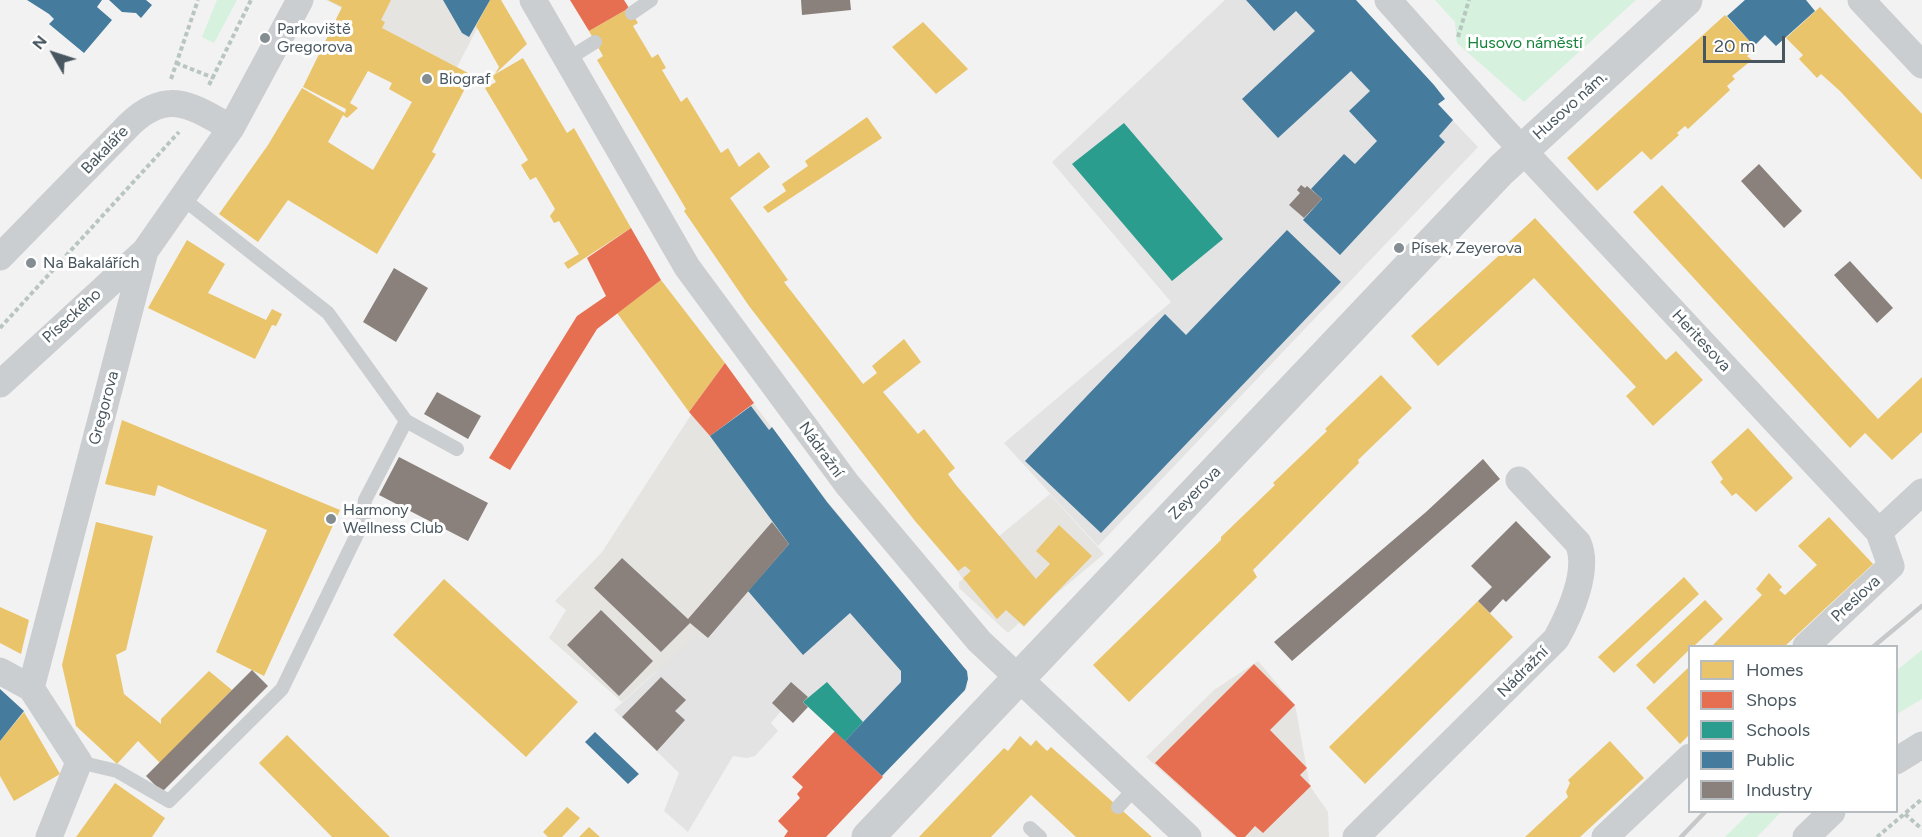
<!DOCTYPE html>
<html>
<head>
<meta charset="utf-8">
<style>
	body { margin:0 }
	#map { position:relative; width:1922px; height:837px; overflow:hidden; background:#f2f2f2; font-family:Figtree,sans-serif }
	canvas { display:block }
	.legend { position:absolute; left:1688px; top:645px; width:210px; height:168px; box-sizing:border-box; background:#fff; border:2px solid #b6bcbf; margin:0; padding:8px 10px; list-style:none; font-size:18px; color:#48575f }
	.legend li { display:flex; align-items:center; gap:12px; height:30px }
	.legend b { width:30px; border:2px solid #b6bcbf }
	.north { position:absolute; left:24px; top:24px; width:60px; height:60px; -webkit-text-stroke:4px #fff; paint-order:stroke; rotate:309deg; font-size:16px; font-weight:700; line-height:24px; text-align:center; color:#48575f }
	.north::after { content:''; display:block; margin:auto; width:21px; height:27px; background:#48575f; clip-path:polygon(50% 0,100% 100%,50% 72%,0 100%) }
	.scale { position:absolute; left:1703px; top:36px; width:82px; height:27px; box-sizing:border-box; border:3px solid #48575f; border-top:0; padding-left:8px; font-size:18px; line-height:21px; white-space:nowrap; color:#48575f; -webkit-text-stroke:4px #fff; paint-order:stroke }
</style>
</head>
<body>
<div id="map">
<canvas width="1922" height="837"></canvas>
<ul class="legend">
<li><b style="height:16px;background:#e9c46a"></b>Homes</li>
<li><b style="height:16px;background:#e76f51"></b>Shops</li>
<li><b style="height:16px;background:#2a9d8f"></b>Schools</li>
<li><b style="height:16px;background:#457b9d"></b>Public</li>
<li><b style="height:16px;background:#8a817c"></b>Industry</li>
</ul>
<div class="north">N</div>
<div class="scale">20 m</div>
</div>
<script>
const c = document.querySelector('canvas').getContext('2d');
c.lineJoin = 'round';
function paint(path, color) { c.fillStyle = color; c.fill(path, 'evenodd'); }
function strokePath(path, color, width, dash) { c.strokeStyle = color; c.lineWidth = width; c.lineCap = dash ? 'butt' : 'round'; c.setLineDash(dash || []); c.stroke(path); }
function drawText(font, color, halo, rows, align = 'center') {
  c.font = font + ' Figtree,sans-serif'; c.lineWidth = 6; c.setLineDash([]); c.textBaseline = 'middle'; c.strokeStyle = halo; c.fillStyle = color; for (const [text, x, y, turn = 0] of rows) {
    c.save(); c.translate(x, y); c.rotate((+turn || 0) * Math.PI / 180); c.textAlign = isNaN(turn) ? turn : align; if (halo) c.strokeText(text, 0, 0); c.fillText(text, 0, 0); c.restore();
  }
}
paint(new Path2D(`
	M326,0H492L457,67Z
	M724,364L827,501L707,639L653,674L622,702L549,638L566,610L555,601L602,552Z
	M1050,494L1104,554L1055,595L1024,627L1019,623L1008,633L959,588V582L963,579L957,571Z
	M1258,661L1295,705L1310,786L1328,812L1329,837H1235L1146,757L1214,690Z`), '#e6e4e0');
paint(new Path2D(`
	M1225,0H1354L1445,98L1438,105L1478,147L1098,546L1004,443L1171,302L1052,162Z
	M827,501L966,670L967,687L882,775L808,707L781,711L771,723L778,731L755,756L747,758L733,756L688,832L664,811L679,773L614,710L696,636L707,639Z`), '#e4e3e4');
paint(new Path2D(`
	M217,0H237L214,43L202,37Z
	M1435,0H1636L1524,102L1457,43L1455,22Z
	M1922,650V699L1897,714V670Z
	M1750,812H1781L1757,837H1725Z`), '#d6f1dd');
paint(new Path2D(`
	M328,0H391L381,20L385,22L382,28L472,75L432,152L436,154L377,254L288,200L258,242L219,214L268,145L302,88L345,113L346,109L303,87L342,7ZM368,71L392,83L389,89L412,102L373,170L328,142L343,115L347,118L358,108L350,103Z
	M490,0H501L527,44L495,74L499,67L476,26Z
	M1820,7L1922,114V180L1840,91L1821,74L1817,78L1799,59L1803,55L1786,38Z
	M629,8L638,23L633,26L652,58L658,54L666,68L662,70L681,102L687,97L721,153L728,148L739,167L759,152L770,167L730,198L788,280L784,282L863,384L877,373L872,366L904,339L921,362L883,392L918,434L924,429L955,468L948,474L956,485L1036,579L1050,564L1036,551L1059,525L1092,556L1024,626L1006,610L997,619L963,578L971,571L965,566L958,571L915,521L749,306L684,211L686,209L597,60L603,56L589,31Z
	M1725,15L1756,48L1747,56L1752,60L1732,76L1735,79L1727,86L1730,90L1688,129L1685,126L1677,133L1679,135L1651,160L1642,151L1597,191L1567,158Z
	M923,22L968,69L936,94L892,47Z
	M523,58L567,133L574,128L631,228L568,269L564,263L579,254L559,221L554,223L550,216L555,209L536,177L530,180L521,165L528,160L485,88L496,82L492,76Z
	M867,117L882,138L768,213L763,207L786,191L782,184L808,166L805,161Z
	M1662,185L1878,419L1922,377V432L1892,460L1865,433L1850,448L1633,212Z
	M1535,218L1666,360L1676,351L1703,380L1653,426L1626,396L1636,387L1534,278L1438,366L1411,336L1507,248L1509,242Z
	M187,240L225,264L208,293L266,320L272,309L282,314L276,326L272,325L255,359L148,308Z
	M661,280L725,363L689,412L617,313Z
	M1381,375L1412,408L1358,460L1359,463L1253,570L1257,577L1129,702L1093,665L1221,540V537L1275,485L1273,483L1327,431L1325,429Z
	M122,420L340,510L264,676L216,652L267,530L158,485L155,496L105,484Z
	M1748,428L1793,478L1756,512L1736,493L1732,496L1728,491L1720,482L1723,479L1711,462Z
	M1829,517L1873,564L1785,646H1712L1762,595L1756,589L1769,573L1782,587L1779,590L1785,595L1817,565L1798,546Z
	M96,522L153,536L126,650L116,655L124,694L161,724V719L209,671L232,690L160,763L138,741L117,764L76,726L62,665Z
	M1684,577L1699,594L1614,673L1598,657Z
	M444,579L578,702L526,757L393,635Z
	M1705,600L1723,619L1694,646H1689V650L1654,684L1636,665Z
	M1478,601L1513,637L1365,784L1329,747Z
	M0,607L29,620L21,654L0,643Z
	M1689,667V735L1680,744L1646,708Z
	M24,712L60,774L14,801L0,776V741Z
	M287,735L390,837H332L259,763Z
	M1020,736L1031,746L1036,740L1047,751L1051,747L1152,837H1076L1031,795L991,837H919L1004,748L1008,751Z
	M1610,741L1644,778L1580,837H1525L1568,797L1566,792L1570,783L1568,780Z
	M115,783L165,818L152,837H76Z
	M567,807L580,818L562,837H548L543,832Z
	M589,827L600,837H579Z`), '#e9c46a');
paint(new Path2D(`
	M570,0H624L629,8L589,31Z
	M631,228L661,280L597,329L510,470L489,458L577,316L606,296L587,258Z
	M725,363L754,403L710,436L689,412Z
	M1254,664L1295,705L1270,730L1307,768L1300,775L1311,786L1263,833L1255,826L1245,837H1237L1155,763Z
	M835,731L883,777L826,837H784L788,831L778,821L800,798L797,794L803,787L792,777Z`), '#e76f51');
paint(new Path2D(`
	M1124,123L1223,239L1172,281L1072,164Z
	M827,682L863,722L845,741L803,702Z`), '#2a9d8f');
paint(new Path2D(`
	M27,0H102L97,7L112,20L84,53L49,24L54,19L49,14Z
	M109,0H146L152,5L141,18L136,13L122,12Z
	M443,0H490L469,37L462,33Z
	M1246,0H1356L1434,85L1445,99L1438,104L1453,120L1439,136L1445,142L1340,255L1303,220L1322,199L1311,189L1344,154L1355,164L1377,141L1349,111L1370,91L1351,71L1278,138L1242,99L1315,31L1296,11L1274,31Z
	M1745,0H1806L1815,11L1776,46L1765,35L1754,46L1727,16Z
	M1287,230L1341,282L1101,533L1025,461L1165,314L1186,335Z
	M751,406L769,430L772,427L827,502L967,671L968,679L965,690L882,776L845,741L901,682V671L850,613L803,655L748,591L789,544L710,436Z
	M0,689L24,711L0,741Z
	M595,732L639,774L628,784L585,742Z`), '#457b9d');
paint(new Path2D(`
	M801,0H850L851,10L802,15Z
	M1759,164L1802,211L1784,228L1741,181Z
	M1301,185L1305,188L1307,186L1322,199L1304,218L1289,205L1300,193L1297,190Z
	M1850,261L1893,308L1877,323L1834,275Z
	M394,268L428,288L396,342L363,322Z
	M437,392L481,416L468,439L424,414Z
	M399,457L488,503L468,541L379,495Z
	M1483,459L1500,479L1292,661L1274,642L1426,512Z
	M1516,521L1551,557L1506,602L1503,599L1490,613L1478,601L1492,587L1471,566Z
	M772,522L789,544L708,638L690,623L661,652L594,588L622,558L688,619Z
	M601,610L653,661L619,696L567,645Z
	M252,670L268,686L162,792L146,776Z
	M661,677L686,700L675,711L685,720L657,751L622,717Z
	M791,682L808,697L803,702L808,707L793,723L772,703Z`), '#8a817c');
strokePath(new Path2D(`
	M1458,37L1469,0
	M176,63L214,78
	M171,79L198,0
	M209,85L251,0
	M0,328L179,132
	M1905,814L1922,829
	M1877,837L1922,799`), '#b9c6c0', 4, [4.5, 3]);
strokePath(new Path2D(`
	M632,13L651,0
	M568,59L595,42
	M182,198L328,313L406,421L457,449
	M79,762L117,771L169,801L282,689L363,522L365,500L406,421
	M1118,807L1135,788
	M1030,828L1040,837`), '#cbced0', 14);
strokePath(new Path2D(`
	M533,0L687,267L847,484L979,641L1188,837
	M1388,0L1502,128L1879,532L1891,566L1806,646
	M1861,0L1922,65
	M0,257L130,124C168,88 192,106 231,128
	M0,384L145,251
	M1879,532L1922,492
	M0,671L31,688
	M1896,761L1922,745
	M49,837L79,762L31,688L145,251L231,128L300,0
	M1356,837L1556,639C1570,614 1590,570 1578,543L1519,480
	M1605,837L1690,757
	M1806,837L1832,812`), '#cbced0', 27);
strokePath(new Path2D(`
	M868,837L1501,170L1686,0`), '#cbced0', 33);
strokePath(new Path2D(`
	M1874,646L1922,606
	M1681,837L1705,812`), '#c7c8ca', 4.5);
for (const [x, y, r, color] of [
	[265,38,6,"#848d92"],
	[427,79,6,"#848d92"],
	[1399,248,6,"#848d92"],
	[31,263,6,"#848d92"],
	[331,519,6,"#848d92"]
]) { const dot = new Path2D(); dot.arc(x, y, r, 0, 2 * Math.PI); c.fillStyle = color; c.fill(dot); strokePath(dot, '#fff', 2); }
drawText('16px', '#48575f', '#fff', [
	["Parkoviště",277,29],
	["Gregorova",277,47],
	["Biograf",439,79],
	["Písek, Zeyerova",1411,248],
	["Na Bakalářích",43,263],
	["Harmony",343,510],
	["Wellness Club",343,528]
], 'left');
drawText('16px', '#16833b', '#fff', [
	["Husovo náměstí",1525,43]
]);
drawText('16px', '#48575f', '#fff', [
	["Husovo nám.",1570,106,-42],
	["Bakaláře",105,150,-46],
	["Píseckého",72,316,-42],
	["Heritesova",1701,341,47],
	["Gregorova",104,408,-75],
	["Nádražní",821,450,54],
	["Zeyerova",1195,493,-46],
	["Preslova",1856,599,-43],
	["Nádražní",1523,672,-45]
]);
</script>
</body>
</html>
